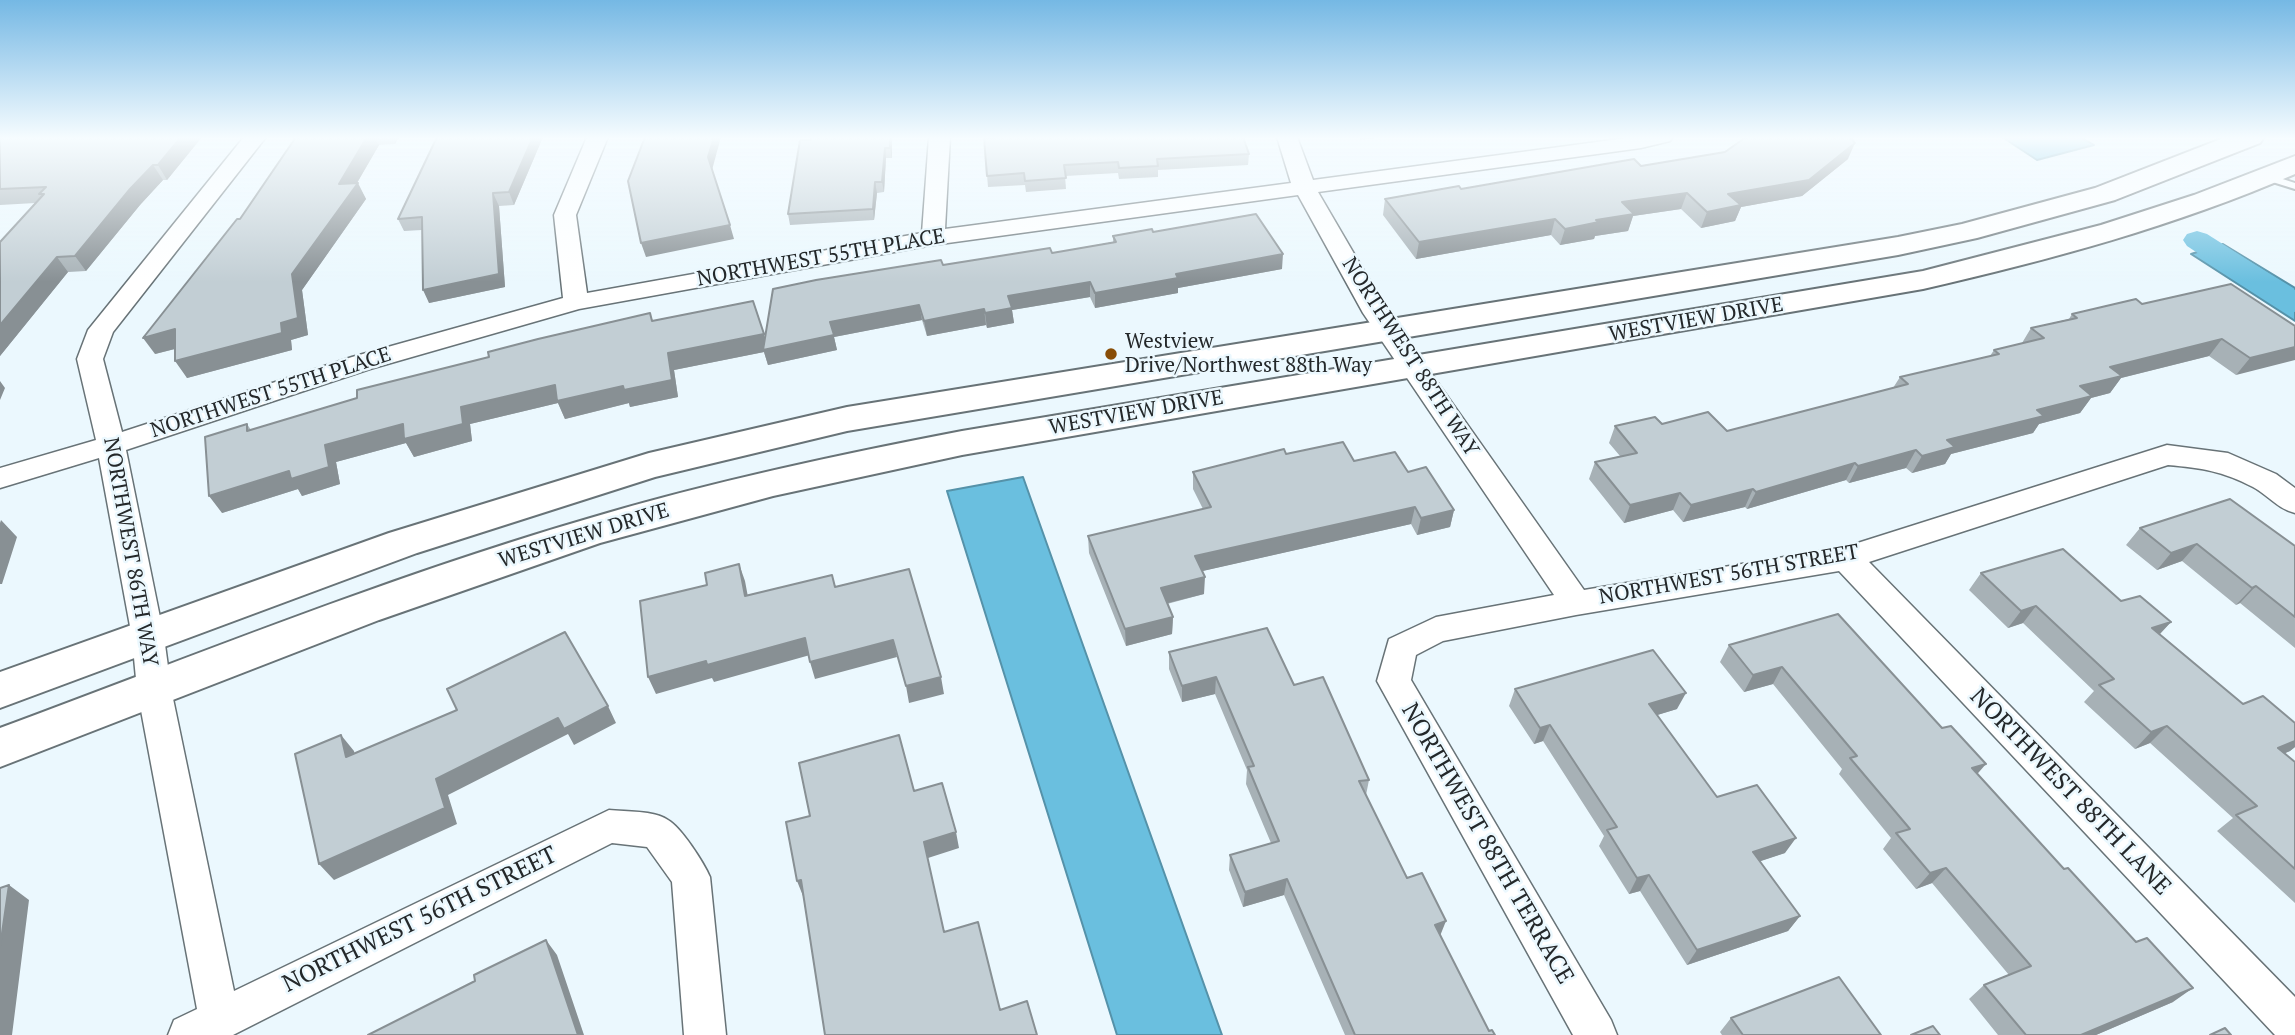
<!DOCTYPE html>
<html>
<head>
<meta charset="utf-8">
<style>
	body { margin:0 }
	canvas { display:block; background:#ebf8fe }
</style>
</head>
<body>
<canvas width="2295" height="1035"></canvas>
<script>
const c = document.querySelector('canvas').getContext('2d');
c.lineJoin = 'round';
function paint(path, color) { c.fillStyle = color; c.fill(path, 'evenodd'); }
function strokePath(path, color, width, dash) { c.strokeStyle = color; c.lineWidth = width; c.lineCap = dash ? 'butt' : 'round'; c.setLineDash(dash || []); c.stroke(path); }
function drawText(font, color, halo, rows, align = 'center') {
  c.font = font + ' "PT Serif",serif'; c.lineWidth = 5; c.setLineDash([]); c.textBaseline = 'middle'; c.strokeStyle = halo; c.fillStyle = color; for (const [text, x, y, turn = 0] of rows) {
    c.save(); c.translate(x, y); c.rotate((+turn || 0) * Math.PI / 180); c.textAlign = isNaN(turn) ? turn : align; if (halo) c.strokeText(text, 0, 0); c.fillText(text, 0, 0); c.restore();
  }
}
const water = new Path2D(`
	M2002,137H2080L2094,145L2037,160Z
	M2223,244L2295,288V321L2191,254Z
	M1023,477L1222,1035H1117L947,491Z`);
paint(water, '#6abfdf');
strokePath(water, '#5592a9', 2);
paint(new Path2D(`
	M2197,231L2207,234L2295,290V312L2284,310L2187,246L2183,240L2187,234Z`), '#6abfdf');
const lane = new Path2D(`
	M2267,174L2295,183V189L2263,179V175Z`);
const street = new Path2D(`
	M244,137H266L113,332L103,359L122,432L352,357L563,298L554,215L587,137H608L576,215L587,293L922,233L929,137H950L945,229L1291,183L1277,137H1297L1313,180L1634,137H1673L1670,141L1641,148L1318,192L1388,312L1584,590L1845,547L2167,445L2228,453L2276,474L2295,488V513C2278,509 2268,495 2253,487C2222,471 2202,468 2168,465L1869,562L2295,997V1035H2275L1839,571L1576,615L1443,641L1416,655L1411,680L1611,1020L1617,1035H1573L1377,681L1389,639L1436,617L1554,595L1363,313L1298,195L933,245L579,309L370,369L126,450L164,637L171,689L234,991L609,810C627,812 653,810 668,820C681,827 704,863 710,877L726,1035H684L672,882L647,847L612,843L233,1035H168L174,1020L197,1009L137,689L132,637L99,458L0,488V468L96,440L77,359L88,330Z`);
const secondary = new Path2D(`
	M2226,137H2264L2260,143L2115,200L1977,238L1898,255L847,431L655,477L417,553L0,708V672L389,533L649,453L847,407L1898,237L1962,224L2095,188Z
	M2295,156V174C2175,226 2050,260 1923,289L962,455L773,496L600,543L379,620L0,767V728C194,656 388,577 587,519C710,482 836,455 962,431L1923,271L2101,225L2194,195Z`);
strokePath(lane, '#687377', 4);
strokePath(street, '#687377', 3);
strokePath(secondary, '#687377', 4);
paint(lane, '#fff');
paint(street, '#fff');
paint(secondary, '#fff');
paint(new Path2D(`
	M0,137H202L167,180H163L140,205L86,271L68,272L0,356V242L35,203L0,205Z
	M296,137H399L395,144L379,145L357,183L366,199L302,290L308,335L291,340L292,350L187,378L175,349L155,354Z
	M437,137H543L514,205L499,206L505,287L429,303L422,230L404,231L398,219Z
	M811,137H892V158H886L884,192L877,193L874,220L790,225L788,214Z
	M984,138L1249,154L1248,165L1158,170V177L1119,179L1118,173L1065,176L1066,189L1026,192L1025,185L988,187Z
	M1848,159L1802,196L1741,207L1735,221L1701,228L1681,209L1633,216L1628,231L1595,236L1594,239L1560,245L1551,235L1416,259L1383,215L1385,199L1461,189Z
	M1153,232L1282,269L1178,288V293L1095,308L1090,297L1012,310L1014,323L987,328L986,325L927,336L922,320L834,337L837,350L768,365L764,352L674,370L678,397L630,407L629,403L565,419L558,403L470,424L472,441L414,457L406,443L336,462L340,484L302,496L298,489L222,513L247,424L251,430L653,321L765,339L943,265L1052,253L1113,242V236Z
	M2142,304L2295,326L2236,375L2209,356L2121,378L2110,393L2091,398L2080,413L2039,424L2033,433L1951,454L1945,464L1912,473L1906,468L1849,483L1846,480L1747,509L1745,507L1683,522L1673,510L1624,523L1589,479L1595,462L1620,456L1609,443L1615,426L1662,424L1727,431L1893,388L1900,377L1990,356L1994,350L2022,343L2031,328L2069,319L2072,314Z
	M1286,454L1354,461L1408,472L1454,510L1450,527L1417,535L1411,524L1202,571L1204,594L1167,604L1173,617L1172,634L1126,646L1089,553L1088,536L1203,509L1193,489V472Z
	M2140,528L2295,546V648L2240,603L2236,605L2182,561L2157,570L2126,545Z
	M1981,573L2121,601L2171,622L2160,634L2243,704L2295,723V747L2290,751L2285,753L2295,762V903L2217,831L2233,818L2150,743L2135,749L2084,702L2094,691L2023,623L2008,628L1969,590Z
	M1838,614L1977,774L2173,1002L2096,1035H1998L1969,999L1984,985L2009,975L1932,883L1916,889L1883,849L1891,838L1839,774L1842,769L1773,684L1744,692L1720,662L1729,645Z
	M1169,652L1294,685L1369,780L1366,795L1407,878L1440,936L1489,1031L1495,1035H1345L1284,895L1243,907L1229,870L1230,855L1271,843L1246,784L1247,770L1215,694L1182,702L1169,669Z
	M1515,689L1677,709L1657,715L1717,797L1785,853L1760,861L1800,916L1788,931L1687,965L1640,891L1629,894L1599,846L1604,836L1543,741L1534,744L1509,706Z
	M1731,1018L1881,1035H1722L1720,1032Z`), '#a7b1b6');
paint(new Path2D(`
	M181,137H202L167,180L158,165Z
	M367,137H374L379,145L354,188L358,183L366,199L302,290L308,335L291,340L292,350L187,378L175,361L281,323L292,274L339,184Z
	M392,137H399L395,144Z
	M533,137H543L514,205L509,192Z
	M714,137H721L712,170L708,157Z
	M890,137H892V158L890,148Z
	M1360,137H1382L1360,140Z
	M1855,143L1848,159L1802,196L1741,207L1735,221L1701,228L1707,212L1728,194Z
	M885,148L886,158L884,192L882,182Z
	M153,165L163,180L140,205L86,271L75,256L130,189Z
	M875,182L877,193L874,220L873,209Z
	M493,193L499,206L505,287L429,303L423,290Z
	M1687,193L1681,209L1633,216L1628,231L1595,236L1594,239L1560,245L1565,229L1596,220L1622,202Z
	M1555,219L1551,235L1416,259L1419,242Z
	M730,225L734,239L646,257L641,243Z
	M1283,254L1282,269L1178,288V293L1095,308V293L1176,274Z
	M57,257L68,272L0,356V325Z
	M1090,282V297L1012,310L1014,323L987,328L985,313L1008,296Z
	M919,305L922,320L834,337L837,350L768,365L764,352L674,370L678,397L630,407L629,403L565,419L558,403L470,424L472,441L414,457L406,443L336,462L340,484L302,496L298,489L222,513L209,496L325,445L461,407L668,353L764,334L768,349L830,322Z
	M984,309L986,325L927,336L924,321Z
	M175,329L186,346L155,354L143,338Z
	M2222,339L2209,356L2121,378L2110,393L2091,398L2080,413L2039,424L2033,433L1951,454L1945,464L1912,473L1922,456L1947,440L2037,410L2080,386L2110,367Z
	M2295,347V360L2236,375L2250,358Z
	M0,381L5,388L0,400Z
	M1916,450L1906,468L1849,483L1858,466Z
	M1855,463L1846,480L1747,509L1756,492Z
	M1753,489L1745,507L1683,522L1691,505Z
	M1680,493L1673,510L1624,523L1630,505Z
	M1415,507L1411,524L1194,573L1195,556Z
	M1454,510L1450,527L1417,535L1421,518Z
	M1,520L17,537L2,584H0V523Z
	M2197,544L2182,561L2157,570L2171,553Z
	M739,564L745,581L751,613L745,596Z
	M1205,577L1204,594L1160,605L1161,588Z
	M2256,586L2240,603L2236,605L2252,588Z
	M2036,606L2023,623L2008,628L2021,611Z
	M1173,617L1172,634L1126,646L1125,629Z
	M2171,622L2155,639L2152,628Z
	M805,638L810,655L714,682L712,678L656,694L648,677L706,661Z
	M893,640L897,657L815,679L810,662Z
	M1782,667L1773,684L1744,692L1753,675Z
	M941,677L944,694L909,703L906,686Z
	M1216,677L1215,694L1182,702V686Z
	M1686,693L1677,709L1641,720L1649,704Z
	M608,706L616,723L574,745L568,734L448,795L457,824L334,880L319,864L436,779L558,718Z
	M1550,725L1543,741L1534,744L1540,728Z
	M2167,726L2150,743L2135,749L2151,732Z
	M341,735L354,751L359,774L346,757Z
	M2295,741V747L2290,751L2260,764L2278,748Z
	M1986,764L1972,780V768Z
	M956,832L959,848L928,858L924,842Z
	M1796,838L1785,853L1743,867L1753,852Z
	M1946,868L1932,883L1916,889L1930,873Z
	M1649,875L1640,891L1629,894L1637,878Z
	M1287,879L1284,895L1243,907L1245,892Z
	M801,880L808,895L803,896L797,881Z
	M9,885L29,900L12,1035H0V947Z
	M1800,916L1788,931L1687,965L1697,950Z
	M1446,921L1440,936L1435,925Z
	M546,940L557,955L584,1035H578Z
	M2193,988L2173,1002L2096,1035H2081Z`), '#889094');
const building = new Path2D(`
	M0,137H181L158,165H153L130,189L75,256L57,257L0,325V242L44,194H39L46,187L0,189Z
	M296,137H367L339,184L358,183L292,274L298,318L281,323L282,333L175,361V329L143,338L237,219H240Z
	M437,137H533L509,192L493,193L499,274L423,290L422,217L398,219Z
	M645,137H714L708,157L730,225L641,243L628,181Z
	M811,137H890V148H885L882,182H875L873,209L788,214L800,140H811Z
	M999,137H1243L1249,154L1157,159L1158,166L1119,168L1118,162L1064,165L1066,178L1025,181L1024,173L987,176L984,138Z
	M1746,137H1850L1855,143L1809,180L1728,194L1741,205L1707,212L1687,193L1622,202L1634,214L1596,220L1599,222L1565,229L1555,219L1419,242L1385,199L1459,186L1461,189L1634,159L1641,166L1725,152Z
	M1256,214L1283,254L1176,274L1178,278L1095,293L1090,282L1008,296L1012,308L985,313L984,309L924,321L919,305L830,322L834,335L763,350L773,289L816,280L941,260L943,265L1050,248L1052,253L1116,242L1113,236L1152,229L1153,232Z
	M2231,284L2295,326V347L2250,358L2222,339L2110,367L2122,376L2080,386L2092,396L2037,410L2044,416L1947,440L1955,447L1922,456L1916,450L1858,466L1855,463L1756,492L1753,489L1691,505L1680,493L1630,505L1595,462L1637,453L1615,426L1655,417L1662,424L1708,412L1727,431L1908,384L1900,377L1999,354L1994,350L2044,338L2031,328L2077,318L2072,314L2136,299L2142,304Z
	M753,301L764,334L668,353L672,380L624,390L623,386L557,401L555,385L461,407L463,424L404,439L403,424L325,445L329,467L291,479L289,471L209,496L205,437L247,424V431L357,398V390L489,357L488,352L538,339L650,313L652,321Z
	M1343,442L1354,461L1395,452L1408,472L1426,467L1454,510L1421,518L1415,507L1195,556L1205,577L1161,588L1173,617L1125,629L1088,536L1211,507L1193,472L1284,449L1286,454Z
	M2230,499L2295,546V617L2256,586L2252,588L2197,544L2171,553L2140,528Z
	M2063,549L2121,601L2140,596L2171,622L2152,628L2243,704L2263,696L2295,723V741L2278,748L2295,762V869L2236,815L2257,806L2167,726L2151,732L2099,685L2114,679L2036,606L2021,611L1981,573Z
	M739,564L745,596L832,575L835,587L909,569L941,677L906,686L893,640L810,662L805,638L707,665L706,661L648,677L640,601L707,585L705,573Z
	M1838,614L1942,728L1951,726L1986,764L1972,768L2064,869L2068,868L2136,942L2147,938L2193,988L2081,1035H2026L1984,985L2031,966L1946,868L1930,873L1896,833L1910,829L1850,758L1857,756L1782,667L1753,675L1729,645Z
	M1267,628L1294,685L1323,677L1369,780L1359,781L1407,878L1422,873L1446,921L1435,925L1489,1031L1492,1030L1495,1035H1355L1287,879L1245,892L1230,855L1279,841L1248,767L1254,766L1216,677L1182,686L1169,652Z
	M565,632L608,706L564,729L558,718L436,779L445,808L319,864L295,754L341,735L346,757L457,710L447,689Z
	M1653,650L1686,693L1649,704L1717,797L1757,785L1796,838L1753,852L1800,916L1697,950L1649,875L1637,878L1607,830L1617,827L1550,725L1540,728L1515,689Z
	M899,735L914,791L942,783L956,832L924,842L944,932L978,922L1000,1010L1027,1001L1037,1035H825L801,880L797,881L786,822L810,816L799,763Z
	M9,885L0,947V888Z
	M546,940L578,1035H368L475,981L474,975Z
	M1839,977L1881,1035H1743L1731,1018Z
	M1933,1026L1940,1035H1911Z
	M2225,1028L2231,1035H2210Z`);
paint(building, '#c2ced4');
strokePath(building, '#889094', 2);
const sky = c.createLinearGradient(0, 0, 0, 282);
sky.addColorStop(0, '#75b8e4');
sky.addColorStop(0.49, '#f6fcff');
sky.addColorStop(1, '#f6fcff00');
c.fillStyle = sky;
c.fillRect(0, 0, 2295, 282);
for (const [x, y, r, color] of [
	[1111,354,7,"#884d06"]
]) { const dot = new Path2D(); dot.arc(x, y, r, 0, 2 * Math.PI); c.fillStyle = color; c.fill(dot); strokePath(dot, '#ebf8fe', 2.5); }
drawText('21px', '#24282a', '#ebf8fe', [
	["NORTHWEST 55TH PLACE",821,258,-10],
	["WESTVIEW DRIVE",1696,320,-10],
	["NORTHWEST 88TH WAY",1410,357,57],
	["NORTHWEST 55TH PLACE",271,393,-18],
	["WESTVIEW DRIVE",1136,413,-10],
	["WESTVIEW DRIVE",584,536,-17],
	["NORTHWEST 86TH WAY",130,552,80],
	["NORTHWEST 56TH STREET",1729,575,-10]
]);
drawText('21px', '#24282a', '#ebf8fe', [
	["Westview",1125,342],
	["Drive/Northwest 88th Way",1125,366]
], 'left');
drawText('24px', '#24282a', '#ebf8fe', [
	["NORTHWEST 88TH LANE",2070,792,46],
	["NORTHWEST 88TH TERRACE",1487,844,60],
	["NORTHWEST 56TH STREET",420,920,-26]
]);
</script>
</body>
</html>
